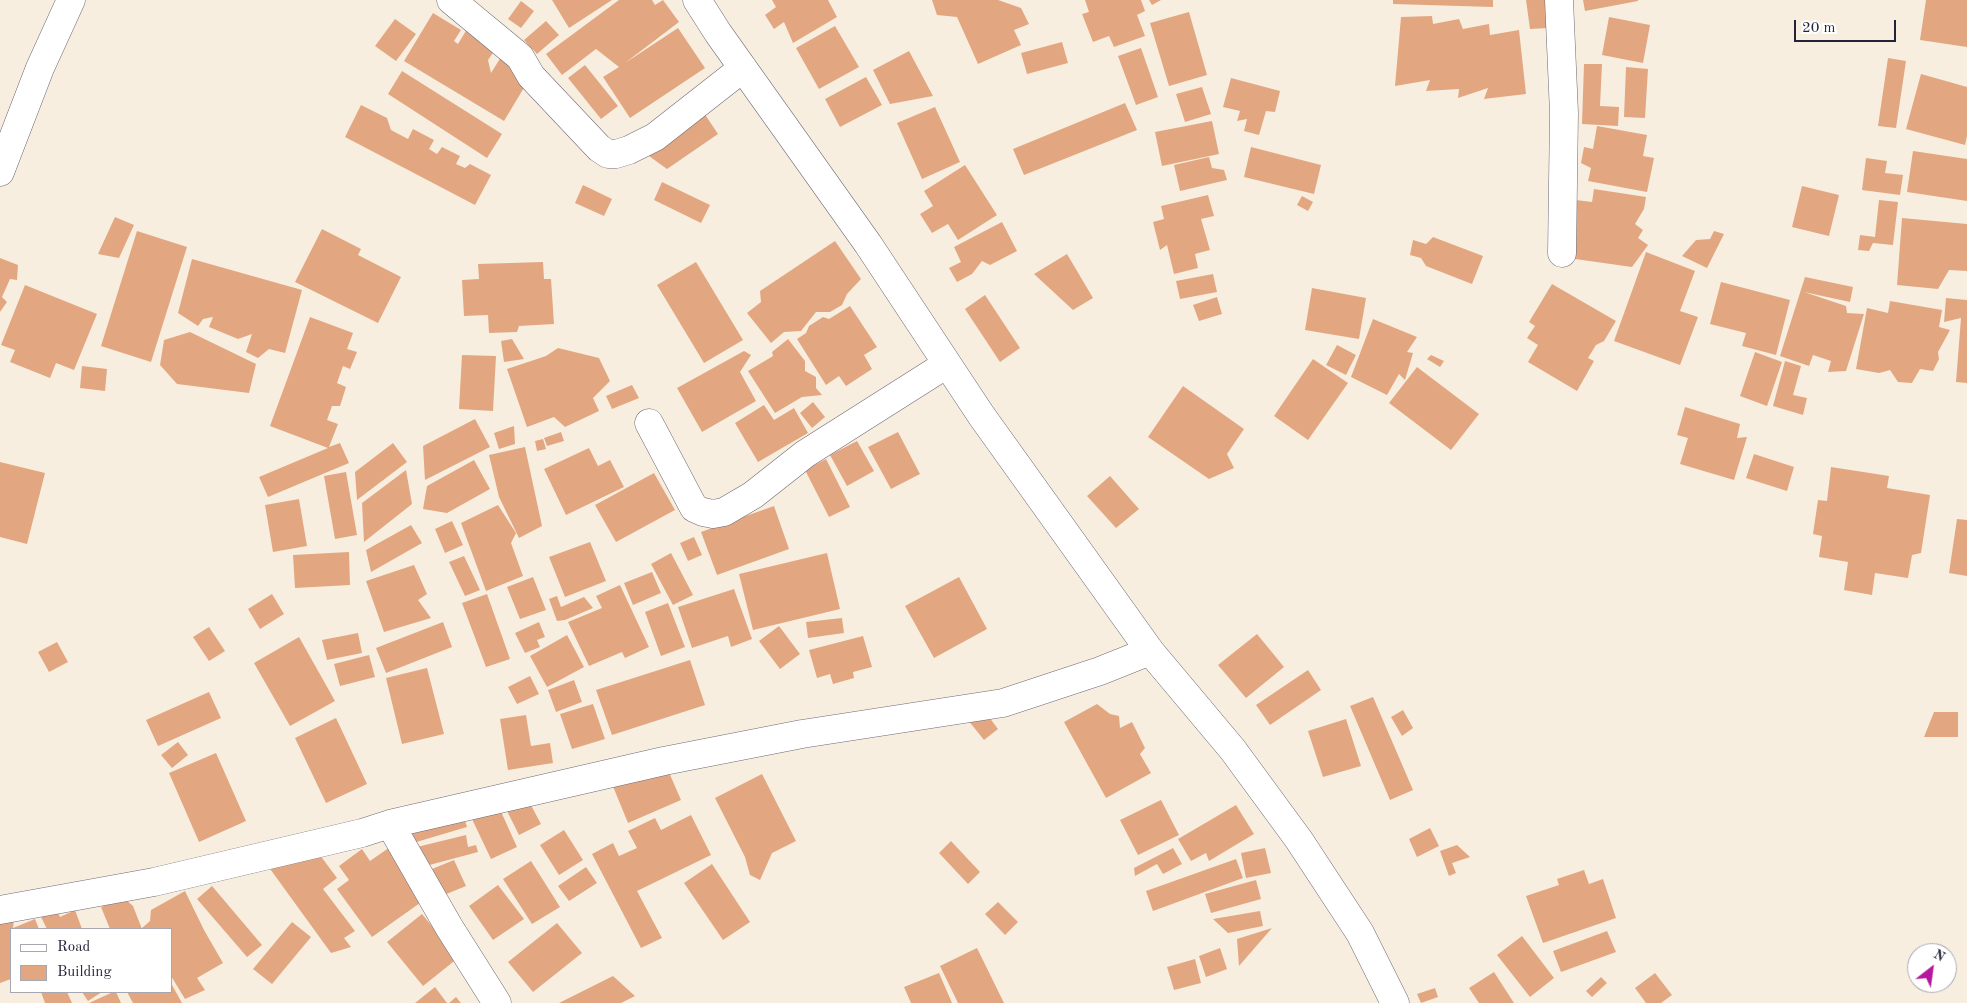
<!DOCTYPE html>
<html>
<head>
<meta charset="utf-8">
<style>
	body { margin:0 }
	#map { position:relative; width:1967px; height:1003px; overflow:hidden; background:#f8eedf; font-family:"Old Standard TT",serif }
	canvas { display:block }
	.legend { position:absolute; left:10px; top:928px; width:162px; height:65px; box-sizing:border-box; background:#fff; border:1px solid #a7a7b1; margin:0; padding:6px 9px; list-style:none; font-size:15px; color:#22223b }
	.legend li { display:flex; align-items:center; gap:10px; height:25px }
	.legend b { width:25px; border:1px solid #a7a7b1 }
	.north { position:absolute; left:1907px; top:943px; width:50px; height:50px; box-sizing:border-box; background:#fff; border:1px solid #a7a7b1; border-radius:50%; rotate:30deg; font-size:14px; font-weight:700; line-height:20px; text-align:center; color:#22223b }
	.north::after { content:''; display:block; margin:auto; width:18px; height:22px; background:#b5179e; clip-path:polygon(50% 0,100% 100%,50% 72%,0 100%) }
	.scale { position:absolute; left:1794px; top:20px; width:102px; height:22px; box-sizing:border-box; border:2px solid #22223b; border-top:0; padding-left:6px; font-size:15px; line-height:18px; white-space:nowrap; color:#22223b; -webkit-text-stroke:4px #fff; paint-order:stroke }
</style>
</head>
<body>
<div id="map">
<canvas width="1967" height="1003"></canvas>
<ul class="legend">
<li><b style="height:6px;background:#fff"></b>Road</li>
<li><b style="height:14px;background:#e2a780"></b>Building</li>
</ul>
<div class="north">N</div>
<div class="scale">20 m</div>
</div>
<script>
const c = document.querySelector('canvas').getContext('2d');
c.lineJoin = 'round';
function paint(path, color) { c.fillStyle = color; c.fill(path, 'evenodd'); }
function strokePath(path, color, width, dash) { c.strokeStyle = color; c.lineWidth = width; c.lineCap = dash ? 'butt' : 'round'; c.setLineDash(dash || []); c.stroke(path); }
paint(new Path2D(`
	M552,0H612L569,28Z
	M619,0H652L655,5L663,0L679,22L625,63L678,28L705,68L630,118L603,77L619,67L596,49L562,75L546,54Z
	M772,0H828L837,17L793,43L784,22L774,29L765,15L776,7Z
	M932,0H998L1021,8L1029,24L1014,30L1021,45L978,64L957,17L937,15Z
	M1085,0H1141L1145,11L1137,15L1145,36L1114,47L1109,36L1093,42L1082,14L1089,12Z
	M1149,0H1161L1152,5Z
	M1393,0H1493V7L1393,4Z
	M1526,0H1545L1548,28L1530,29Z
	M1583,0H1638V1L1585,11Z
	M1926,0H1967V47L1920,40Z
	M521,1L534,11L521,28L508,19Z
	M1189,12L1207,75L1169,86L1150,23Z
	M433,13L461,30L454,41L458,44L467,29L497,47L488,60L491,73L501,57L531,76L504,121L404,61Z
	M1432,16L1433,24L1459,19L1463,29L1489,24L1490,35L1519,30L1526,94L1484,99L1488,88L1458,98L1459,89L1426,91L1430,80L1395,86L1401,17Z
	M1609,17L1650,25L1643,63L1602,55Z
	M395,19L416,34L396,61L375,46Z
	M546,21L559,35L537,54L524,40Z
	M835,26L859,67L819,89L796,48Z
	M1062,42L1068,63L1027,74L1021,53Z
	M1141,48L1158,97L1136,105L1118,56Z
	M909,51L933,96L890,104L873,70Z
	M1888,58L1906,61L1896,128L1878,126Z
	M1584,64H1602L1600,106L1619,107L1618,126L1582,124Z
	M585,65L618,106L601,119L568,78Z
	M1626,67L1648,69L1645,118L1624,117Z
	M402,71L502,134L487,158L388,94Z
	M1921,74L1967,87V136L1965,145L1906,129Z
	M866,77L882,105L840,127L825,99Z
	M1231,78L1280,91L1275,112L1266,111L1259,135L1244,131L1247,119L1237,121L1240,111L1223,107Z
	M1202,87L1211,114L1185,122L1176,94Z
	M1125,103L1137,130L1024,175L1013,149Z
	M361,105L387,118L391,130L408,139L413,129L434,140L429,149L437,154L442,147L460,156L456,164L465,168L470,164L491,175L475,205L345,137Z
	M935,107L960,162L922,179L897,123Z
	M702,110L718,134L667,169L649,156L666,136Z
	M1212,121L1219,154L1162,166L1155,132Z
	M1597,126L1647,135L1643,156L1654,158L1647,192L1588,181L1591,168L1581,163L1584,147L1593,149Z
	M1251,147L1321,165L1314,194L1244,177Z
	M1913,151L1967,159V201L1907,192Z
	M1209,157L1212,168L1224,170L1227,180L1180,191L1174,165Z
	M1866,158L1887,161L1885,173L1903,175L1900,195L1862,190Z
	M965,165L997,215L958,240L948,224L932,233L920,214L933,206L924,191Z
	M662,182L710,205L701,223L654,200Z
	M583,185L612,199L604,216L575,203Z
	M1802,186L1839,195L1829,236L1792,227Z
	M1594,189L1646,197L1644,209L1635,224L1643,230L1638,238L1648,245L1632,267L1568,258L1576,200L1592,202Z
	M1208,195L1214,216L1201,219L1210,250L1195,254L1198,268L1174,274L1167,245L1160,250L1153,222L1164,219L1161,206Z
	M1302,196L1313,202L1308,211L1297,205Z
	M1879,200L1898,202L1893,245L1873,243L1869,251L1858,250L1860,235L1875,237Z
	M115,217L134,225L119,258L98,254Z
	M1902,218L1967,224V271L1949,270L1938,289L1897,285Z
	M1002,222L1017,251L990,265L982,261L972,274L957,282L949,268L961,262L954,247Z
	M322,229L361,249L358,255L401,277L378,323L295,282Z
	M137,231L187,247L151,362L101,346Z
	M1714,231L1724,234L1707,268L1682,256L1696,240L1710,239Z
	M1433,237L1483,256L1472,284L1426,266L1421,258L1410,255L1413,240L1426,244Z
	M835,241L861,279L847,294L842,305L830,312H816L801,331L784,332L771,343L747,313L761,302L760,291Z
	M1646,252L1695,271L1680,311L1698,317L1680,365L1614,341Z
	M1067,254L1093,298L1073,310L1034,274Z
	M0,258L18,265L17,280L10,279L2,297L7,302L0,312Z
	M192,259L302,290L285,353L269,349L258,358L246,352L252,334L238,339L209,327L213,317L203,319L198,326L178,313Z
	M543,262L544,279H551L554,324L519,326L517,332L489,333L488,315L464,316L462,280L479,279L478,264Z
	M696,262L743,340L704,363L657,285Z
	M1213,274L1217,292L1180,299L1176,281Z
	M1805,277L1853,287L1850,302L1804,292L1846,306L1847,313L1864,314L1846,371L1828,372L1831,361L1813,355L1809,366L1780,356Z
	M1721,282L1790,300L1776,355L1742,346L1746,333L1710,324Z
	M1552,284L1616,321L1604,341L1596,345L1588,358L1594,361L1577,391L1528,362L1538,345L1527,338L1535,326L1529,322Z
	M25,285L97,314L74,370L56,363L50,378L10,362L15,350L1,345Z
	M1312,288L1366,298L1359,339L1305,330Z
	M985,295L1020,348L1000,362L965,309Z
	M1217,297L1222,314L1199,321L1193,305Z
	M1946,298L1967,300V383L1956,382L1961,318L1944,322Z
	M1890,301L1942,310L1939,327L1950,330L1938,352L1939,359L1933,371L1920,369L1912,383L1898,382L1890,370L1879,373L1856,369L1867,308L1888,313Z
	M850,306L877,347L864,355L872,369L846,386L839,376L826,385L797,339L806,333L809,326L823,317L829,319Z
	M310,317L353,333L347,349L357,352L350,369L343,366L337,383L346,387L340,406H332L327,420L338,424L329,447L340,443L349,463L268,497L259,477L328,448L270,426Z
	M1373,319L1417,337L1407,352L1413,353L1405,380L1399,374L1387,395L1351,377Z
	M190,332L256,364L249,393L177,384L160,365L164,340Z
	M512,339L524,359L504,362L501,341Z
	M788,339L805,361V371L816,377V388L822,395L802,397L775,413L748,371L773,356L772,352Z
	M1337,345L1356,355L1346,375L1326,365Z
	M558,348L599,358L610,381L593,398L599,411L565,427L554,417L527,427L507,369L546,356Z
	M744,351L751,355L740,372L756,401L702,432L677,388Z
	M1755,352L1782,362L1767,406L1740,396Z
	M462,355L496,356L493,411L459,409Z
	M1431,355L1444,361L1440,367L1427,359Z
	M1313,359L1348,383L1308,440L1274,416Z
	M1785,361L1801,366L1793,395L1807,398L1803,415L1773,406Z
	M82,366L107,369L105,391L80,388Z
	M1417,367L1479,414L1451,450L1389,403Z
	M632,385L639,398L612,409L606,396Z
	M1183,386L1244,429L1227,454L1234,468L1209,479L1148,437Z
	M813,402L825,417L812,428L800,413Z
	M764,405L774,420L794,408L808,433L758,462L735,423Z
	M1685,407L1740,424L1737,438L1747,437L1734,480L1680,464L1688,438L1677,435Z
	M475,419L490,447L425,480L423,446Z
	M514,426L515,444L499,449L494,433Z
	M561,432L564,441L547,446L544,438Z
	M898,432L920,474L891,489L868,447Z
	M543,439L546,449L537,451L535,441Z
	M857,441L874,471L847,486L830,455Z
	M393,443L407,462L357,500L355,472Z
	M525,447L542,526L519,538L499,497L489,455Z
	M589,448L598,466L610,460L624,487L566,515L544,469Z
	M1754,454L1794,467L1787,491L1746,478Z
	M826,459L850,507L829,517L805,470Z
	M474,460L490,489L447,513L423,509L427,486Z
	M0,462L45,473L27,544L0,537Z
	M1831,467L1889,476L1887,488L1930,495L1921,553L1912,555L1908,578L1875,573L1872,595L1844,590L1848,562L1819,557L1822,536L1813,534L1818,500L1827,501Z
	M406,470L412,504L364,542L362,503Z
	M346,472L357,535L335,539L324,476Z
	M654,473L675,510L616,542L595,505Z
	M1110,476L1139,509L1116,528L1087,496Z
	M299,499L307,546L273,552L265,505Z
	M498,505L516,533L511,543L523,576L486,591L461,523Z
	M774,506L789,549L717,575L701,532Z
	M1957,519L1967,520V576L1949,573Z
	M452,521L463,545L445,553L435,529Z
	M411,525L422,543L371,572L366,550Z
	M694,537L702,555L688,561L680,543Z
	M590,542L606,581L565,597L549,557Z
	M349,552L350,585L295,588L293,555Z
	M671,553L693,595L673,605L651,564Z
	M827,553L840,609L753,630L739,574Z
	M464,556L480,590L465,596L449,562Z
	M414,565L427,594L418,600L431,618L384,632L366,581Z
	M652,572L661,593L633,605L624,583Z
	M533,577L546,610L520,619L507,587Z
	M959,577L987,629L934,658L905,606Z
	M620,585L649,647L625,658L622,652L589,666L568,622L602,608L596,596Z
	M734,589L752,639L731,647L728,636L692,648L678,607Z
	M272,594L284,614L260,629L248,609Z
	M487,594L510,659L486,667L462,603Z
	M557,596L561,607L584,597L593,608L565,620L557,621L549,599Z
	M668,603L685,647L661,656L645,612Z
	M842,618L844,633L808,638L806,622Z
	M443,622L452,647L386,673L376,648Z
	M539,622L545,637L537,640L540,647L525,653L515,633Z
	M779,626L800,654L780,669L759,641Z
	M209,627L225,651L209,661L193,637Z
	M358,633L362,653L327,660L322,640Z
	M1257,634L1284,667L1246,698L1218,665Z
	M567,635L584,667L547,687L530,656Z
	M863,636L872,667L853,672L854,678L833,684L830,674L817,678L809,650Z
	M299,637L335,701L290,726L254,663Z
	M57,642L68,662L49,672L38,652Z
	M369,655L375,677L340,686L334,664Z
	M690,660L705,705L612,735L596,690Z
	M427,668L444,734L402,744L386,678Z
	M1308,670L1321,690L1270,725L1256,705Z
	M530,676L539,694L517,704L508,687Z
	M574,680L582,702L556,712L548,690Z
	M209,692L221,718L158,746L146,720Z
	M1373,697L1413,790L1390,800L1350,706Z
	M593,704L605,739L572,749L560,714Z
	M1097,704L1110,714L1119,716L1120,728L1132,722L1145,748L1140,754L1151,773L1106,798L1064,722Z
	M983,709L998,729L984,740L968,720Z
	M1403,710L1413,728L1402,736L1391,717Z
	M1934,712H1958V737H1924Z
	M526,715L531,746L550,743L553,763L508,770L500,719Z
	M336,718L367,784L326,803L295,738Z
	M1346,719L1361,766L1323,777L1308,731Z
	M178,742L188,755L172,768L161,755Z
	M216,753L246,821L199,842L169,773Z
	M664,761L681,800L628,823L612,784Z
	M762,774L796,841L772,853L760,880L750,875L745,857L715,798Z
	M525,794L541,824L519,835L504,805Z
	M1161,800L1179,835L1138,855L1120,820Z
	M498,805L517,847L491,859L471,817Z
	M1236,805L1254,834L1209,861L1206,853L1191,861L1178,839Z
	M462,811L467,827L413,843L408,828Z
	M691,815L711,855L637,891L662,938L641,948L592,854L613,843L619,856L637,848L628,831L655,818L661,830Z
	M1430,828L1439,846L1417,857L1409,839Z
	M564,830L583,860L559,875L540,845Z
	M466,835L468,847L476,845L478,852L422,867L417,847Z
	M951,841L980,872L968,884L939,853Z
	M1457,845L1470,857L1452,863L1456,873L1449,876L1440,851Z
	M390,847L427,898L372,937L337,889L349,880L339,866L362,849L370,861Z
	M1173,848L1182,864L1163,874L1157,864L1135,876L1134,868Z
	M1265,848L1271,873L1246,878L1241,853Z
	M317,851L337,878L323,889L355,931L344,938L351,947L331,953L268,866Z
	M1236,859L1243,878L1153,911L1146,891Z
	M454,860L466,886L444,895L432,869Z
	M531,861L560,907L532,924L503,879Z
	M712,864L750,922L723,940L684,883Z
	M586,867L597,883L569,901L558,886Z
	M1584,870L1589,884L1603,879L1616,918L1543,943L1526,896L1559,885L1557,879Z
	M1256,880L1261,899L1211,913L1205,894Z
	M498,885L524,919L493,940L469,906Z
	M212,886L262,945L247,957L197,899Z
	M185,891L204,930L223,963L197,978L205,990L185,999L171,976V929H143L142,928L150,921L151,910Z
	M124,898L133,906L142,929H110L101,907Z
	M998,902L1018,922L1005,935L985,914Z
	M55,906L60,917L75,910L82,929H47L39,913Z
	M1260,911L1263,926L1228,933L1213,919Z
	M422,914L458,958L423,986L387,942Z
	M14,919L13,928L35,919L39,929H11V979L0,983V923Z
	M292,922L311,937L272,984L253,969Z
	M557,923L582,953L533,992L508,962Z
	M1272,928L1239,966L1237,939Z
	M1607,931L1616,952L1561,972L1553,951Z
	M1522,936L1554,978L1530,997L1497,955Z
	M977,948L1004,1003H958L940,966Z
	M1220,948L1227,969L1206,977L1199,956Z
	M1195,959L1201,983L1174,990L1167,967Z
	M1494,972L1514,1003H1479L1469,988Z
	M939,973L952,1003H911L904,987Z
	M1655,973L1672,995L1661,1003H1646L1635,988Z
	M613,976L635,996L621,1003H559Z
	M1601,977L1607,983L1592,997L1586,991Z
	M171,983L182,1003H133L127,992H171Z
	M435,987L447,1003H415Z
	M1435,988L1438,997L1421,1003L1417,994Z
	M41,992H67L72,1003H45Z
	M82,992H102L88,1001Z
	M113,992H116L121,1003H89Z
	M456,997L461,1003H449Z`), '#e2a780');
const minor = new Path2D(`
	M451,0L520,57L531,76L599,148L608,154H616L629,150L655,137L743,68
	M697,0L718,33L868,244L981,415L1150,651L1233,750L1299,840L1360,933L1395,1003
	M1559,0L1564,113L1562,253
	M0,172L40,68L71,0
	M649,423L694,508L703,512L713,514L724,512L753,495L805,454L947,364
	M390,824L449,927L497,1003
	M0,910L154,882L362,833L390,824L664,761L802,734L1003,703L1100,671L1150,651`);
strokePath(minor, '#6d6974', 29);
strokePath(minor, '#fff', 28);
</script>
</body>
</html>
